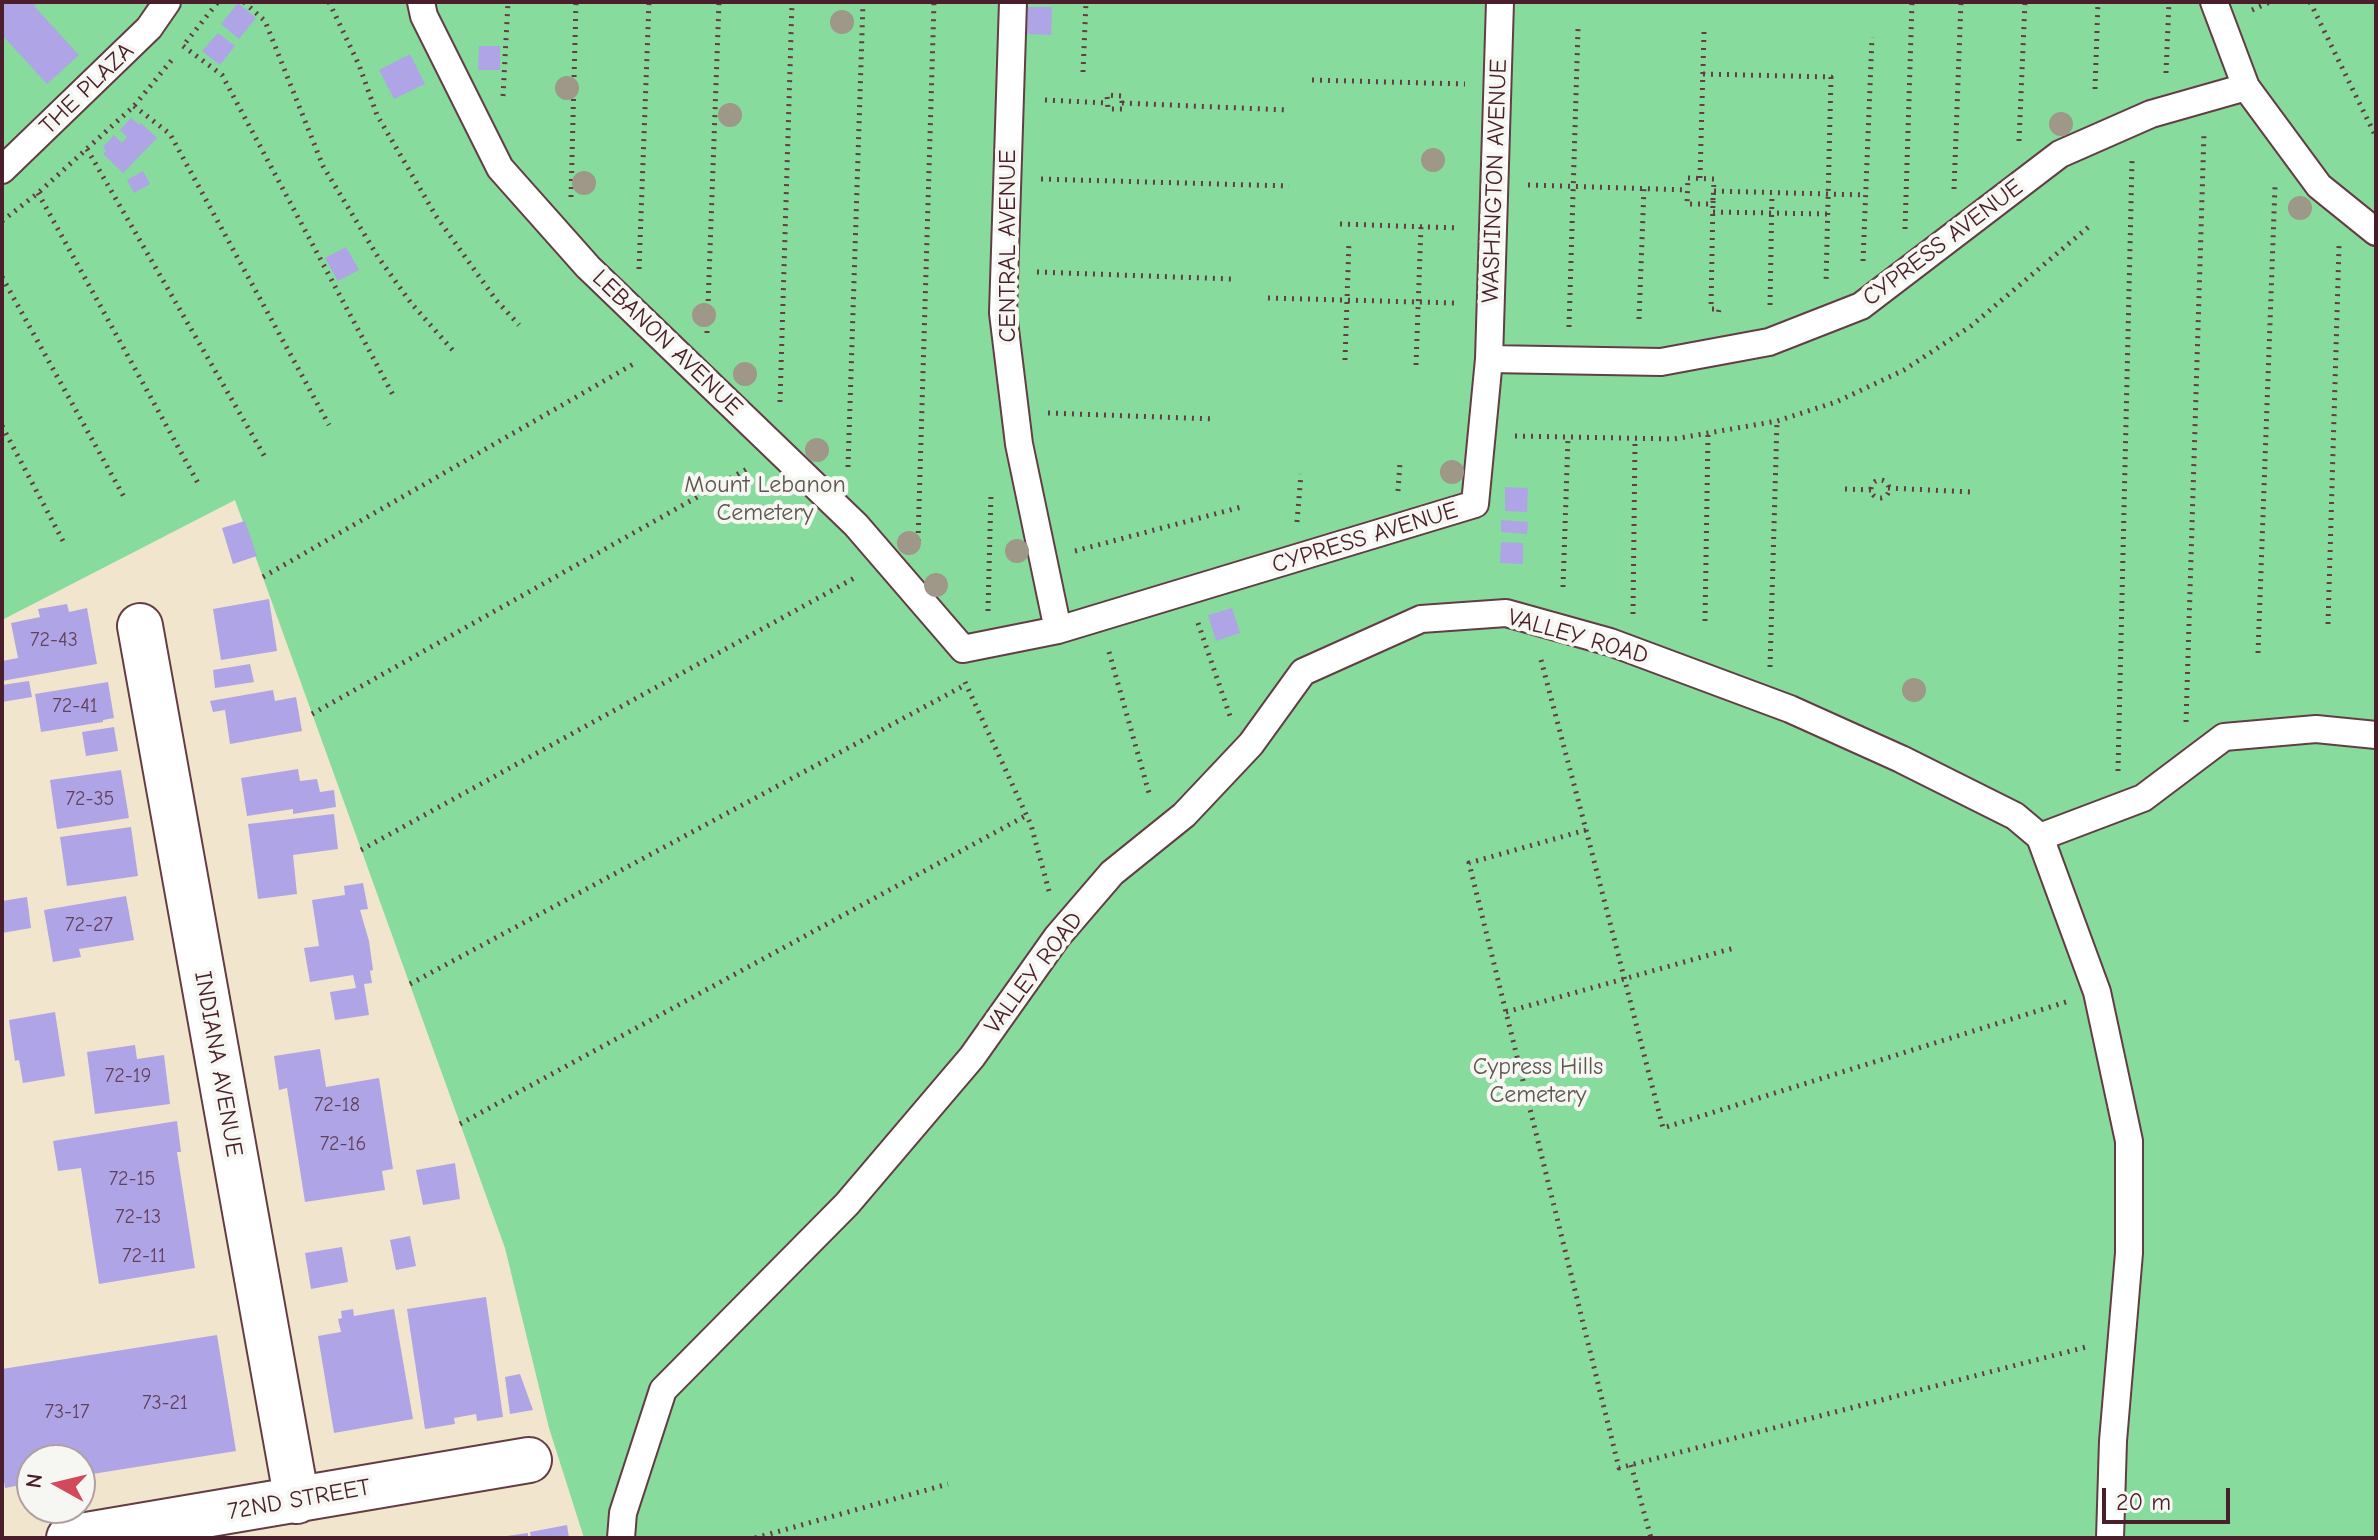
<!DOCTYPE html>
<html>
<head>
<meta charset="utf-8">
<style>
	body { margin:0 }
	#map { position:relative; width:2378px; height:1540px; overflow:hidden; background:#f1e5cd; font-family:"Comic Neue",sans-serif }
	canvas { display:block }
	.frame { position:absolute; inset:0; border:4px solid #4a1f2b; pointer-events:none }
	.north { position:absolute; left:16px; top:1444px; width:80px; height:80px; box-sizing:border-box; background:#f6f6f2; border:2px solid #b1a0a2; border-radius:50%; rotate:278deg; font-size:22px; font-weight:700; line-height:32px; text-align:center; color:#4a1f2b }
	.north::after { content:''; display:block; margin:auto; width:28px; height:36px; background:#d1495b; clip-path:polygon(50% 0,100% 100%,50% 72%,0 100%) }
	.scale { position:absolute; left:2102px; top:1488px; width:128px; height:36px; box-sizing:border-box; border:4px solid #4a1f2b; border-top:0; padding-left:10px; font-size:24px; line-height:28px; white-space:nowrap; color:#4a1f2b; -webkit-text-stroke:6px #f6f6f2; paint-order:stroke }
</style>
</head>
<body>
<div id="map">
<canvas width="2378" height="1540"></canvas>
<div class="frame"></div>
<div class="north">N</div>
<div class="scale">20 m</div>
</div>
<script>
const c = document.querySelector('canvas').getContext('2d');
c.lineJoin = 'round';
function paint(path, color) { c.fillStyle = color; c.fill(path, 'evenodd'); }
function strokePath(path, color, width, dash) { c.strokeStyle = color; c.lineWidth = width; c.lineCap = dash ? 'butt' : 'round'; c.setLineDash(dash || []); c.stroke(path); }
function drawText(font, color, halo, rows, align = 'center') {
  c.font = font + ' "Comic Neue",sans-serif'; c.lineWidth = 8; c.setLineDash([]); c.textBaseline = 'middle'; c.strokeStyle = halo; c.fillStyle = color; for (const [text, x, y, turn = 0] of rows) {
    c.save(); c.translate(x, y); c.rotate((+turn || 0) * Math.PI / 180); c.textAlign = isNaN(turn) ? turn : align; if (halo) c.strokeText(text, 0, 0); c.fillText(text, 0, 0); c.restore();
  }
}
paint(new Path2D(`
	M2,2H2376V1538H584L549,1428L505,1248L235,500L2,620Z`), '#86db9d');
paint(new Path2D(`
	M2,2H39L34,6L79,55L47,84L2,35Z
	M238,3L256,18L239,39L221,24Z
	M1027,7H1052L1051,35L1026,34Z
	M218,33L235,46L220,65L202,51Z
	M479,46H500V70H478Z
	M410,54L425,84L394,99L379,70Z
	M131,118L140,125L141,123L157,138L123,173L103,154L106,151L103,147L114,135L122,143L127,137L120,130Z
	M143,171L150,184L134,193L127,180Z
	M346,247L359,270L338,281L325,258Z
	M1505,487L1528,488L1527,512L1505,511Z
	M1501,520L1528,522L1527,534L1501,532Z
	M245,521L257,556L233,564L222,528Z
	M1501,542L1523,543V564L1500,563Z
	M269,599L277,651L221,660L213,609Z
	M67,604L69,612L87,608L97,664L2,681V661L18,658L11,623L40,617L38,609Z
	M1232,608L1240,633L1216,641L1208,615Z
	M250,664L254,682L215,688L213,670Z
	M29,681L32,697L2,702V685Z
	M108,682L114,718L103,720V722L41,732L35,694Z
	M273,690L275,701L296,697L302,731L230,744L225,710L213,712L210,701Z
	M114,727L118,751L86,756L82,732Z
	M298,769L300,781L317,779L320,792L334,790L336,807L293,814V809L247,816L241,778Z
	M121,770L129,818L57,829L50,780Z
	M334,814L338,849L293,855L297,894L258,899L248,824Z
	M131,827L138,876L67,886L60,837Z
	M363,883L368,909L360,910L369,941L373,970L370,971L372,983L364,984L369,1015L335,1020L330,992L356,988L353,975L310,982L304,948L319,946L312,900L345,895L344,886Z
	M126,896L134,940L79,949L81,957L53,962L44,910Z
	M27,897L31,928L2,933V901Z
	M55,1012L65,1076L23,1083L19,1060L15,1061L9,1020Z
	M135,1045L137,1059L164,1055L170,1104L95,1114L87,1052Z
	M320,1049L326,1087L379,1078L393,1169L382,1171L385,1190L305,1202L287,1088L279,1090L274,1056Z
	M177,1121L181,1152H177L195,1268L99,1284L81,1168L58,1171L53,1141Z
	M455,1163L460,1199L423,1205L416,1170Z
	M410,1236L416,1266L396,1270L390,1240Z
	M342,1247L348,1282L311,1289L305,1253Z
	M486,1297L503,1417L477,1421L476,1414L454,1418L455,1424L425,1429L407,1309Z
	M353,1309L354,1316L394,1309L413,1419L334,1433L318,1336L341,1332L338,1319L342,1318L341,1311Z
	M217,1335L236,1451L80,1476V1460H32V1483L5,1488L2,1467V1369Z
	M520,1374L533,1410L510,1414L505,1377Z
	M567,1525L569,1538H531L530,1532Z
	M528,1533V1538H507V1536Z`), '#afa5e6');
const lane = new Path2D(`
	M421,2L424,16L500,168L588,267L856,525L963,649L1058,630L1475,504L1489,359L1661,362L1769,342L1861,306L2060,154L2151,114L2246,87
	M1013,2L1003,313L1019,444L1058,630
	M2214,2L2246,87L2319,186L2376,232
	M2,170L149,28L167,2
	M1489,359L1500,2
	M2040,837L2097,992L2129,1141V1253L2113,1441L2110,1538
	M621,1538L623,1513L663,1390L847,1204L972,1057L1057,937L1112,873L1184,815L1251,744L1303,672L1421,619L1506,613L1610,642L1790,709L1901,759L2015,816L2040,837L2143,798L2224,737L2316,729L2376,735`);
const street = new Path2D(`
	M140,626L297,1501
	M69,1538L529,1460`);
strokePath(lane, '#633d43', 30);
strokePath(street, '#633d43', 48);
strokePath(new Path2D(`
	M244,2L265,21L323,166L378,257L411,303L456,354
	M329,2L359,65L377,115L436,216L496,300L519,325
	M2310,2L2376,137
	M2252,10L2270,2
	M186,42L218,2
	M183,46L222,75L393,395
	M1083,72L1086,2
	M2166,73L2169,2
	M1703,74L1831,77L1826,283
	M1312,80L1465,84
	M2095,89L2098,2
	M503,96L508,2
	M1045,100L1108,103
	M1122,103V96L1107,95L1108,109H1122V103L1287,110
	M134,106L170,134L329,425
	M2019,141L2025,2
	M87,149L265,457
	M1688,178L1714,179L1713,204H1687Z
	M1700,178L1704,32
	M1041,179L1289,186
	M1528,185L1688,190
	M1954,189L1961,2
	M1714,191L1865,195
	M38,193L198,483
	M571,197L576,2
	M1713,198L1711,309H1719L1718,315
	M1713,212L1828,214
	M2,221L38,193L134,106L175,56
	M1340,224L1459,228
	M1905,229L1912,2
	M1863,261L1872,37
	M639,269L649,2
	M1037,272L1232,279
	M2,277L124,497
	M1268,298L1455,303
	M1770,305L1772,193
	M1639,319L1644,188
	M1569,327L1578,29
	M707,333L719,2
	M1345,360L1349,241
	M1416,365L1421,226
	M780,402L792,2
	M1048,413L1215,419
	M2,426L63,541
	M1515,436L1674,439L1777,421L1836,402L1904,370L1971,326L2092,224
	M848,467L863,2
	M1871 489a9 9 0 1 1 18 0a9 9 0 1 1-18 0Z
	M1888,488L1972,492
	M1845,489L1871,490
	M1398,491L1400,462
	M1297,522L1301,474
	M918,541L934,2
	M1075,551L1245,506
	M263,577L637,362
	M1563,587L1568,438
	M988,611L991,493
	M1633,614L1635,440
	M1705,621L1708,434
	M1198,623L1230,716
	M2328,624L2339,246
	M1109,652L1149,793
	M2258,653L2275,186
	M1541,660L1586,830L1469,863L1619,1468L2086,1347
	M1770,667L1777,421
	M965,682L1031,825L1049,891
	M312,714L747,469
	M2186,722L2204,132
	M2118,771L2132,161
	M1586,830L1663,1128L2066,1002
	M361,850L858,576
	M410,984L965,685
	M1506,1012L1734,948
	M460,1124L1027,815
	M1631,1465L1651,1538
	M755,1538L948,1484`), '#633d43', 5, [2, 6]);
strokePath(lane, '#fff', 26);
strokePath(street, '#fff', 44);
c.fillStyle = '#9f9787';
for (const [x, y] of [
	[842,22],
	[567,88],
	[730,115],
	[2061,124],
	[1433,160],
	[584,183],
	[2300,208],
	[704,315],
	[745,374],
	[817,450],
	[1452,472],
	[909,543],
	[1017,551],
	[936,585],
	[1914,690]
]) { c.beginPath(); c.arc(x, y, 12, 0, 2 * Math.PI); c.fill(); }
drawText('20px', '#63405a', null, [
	["72-43",54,640],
	["72-41",75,706],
	["72-35",90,799],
	["72-27",89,925],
	["72-19",128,1076],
	["72-18",337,1105],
	["72-16",343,1144],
	["72-15",132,1179],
	["72-13",138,1217],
	["72-11",144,1256],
	["73-21",165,1403],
	["73-17",67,1412]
]);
drawText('24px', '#4a1f2b', '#f6f6f2', [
	["THE PLAZA",87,89,-44],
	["WASHINGTON AVENUE",1495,181,-88],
	["CYPRESS AVENUE",1943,243,-37],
	["CENTRAL AVENUE",1008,246,-90],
	["LEBANON AVENUE",667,343,44],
	["CYPRESS AVENUE",1365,538,-17],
	["VALLEY ROAD",1578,637,16],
	["VALLEY ROAD",1034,973,-53],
	["INDIANA AVENUE",218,1064,80],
	["72ND STREET",299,1500,-10]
]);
drawText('24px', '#5c574d', '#f6f6f2', [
	["Mount Lebanon",765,485],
	["Cemetery",765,513],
	["Cypress Hills",1538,1067],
	["Cemetery",1538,1095]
]);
</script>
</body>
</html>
